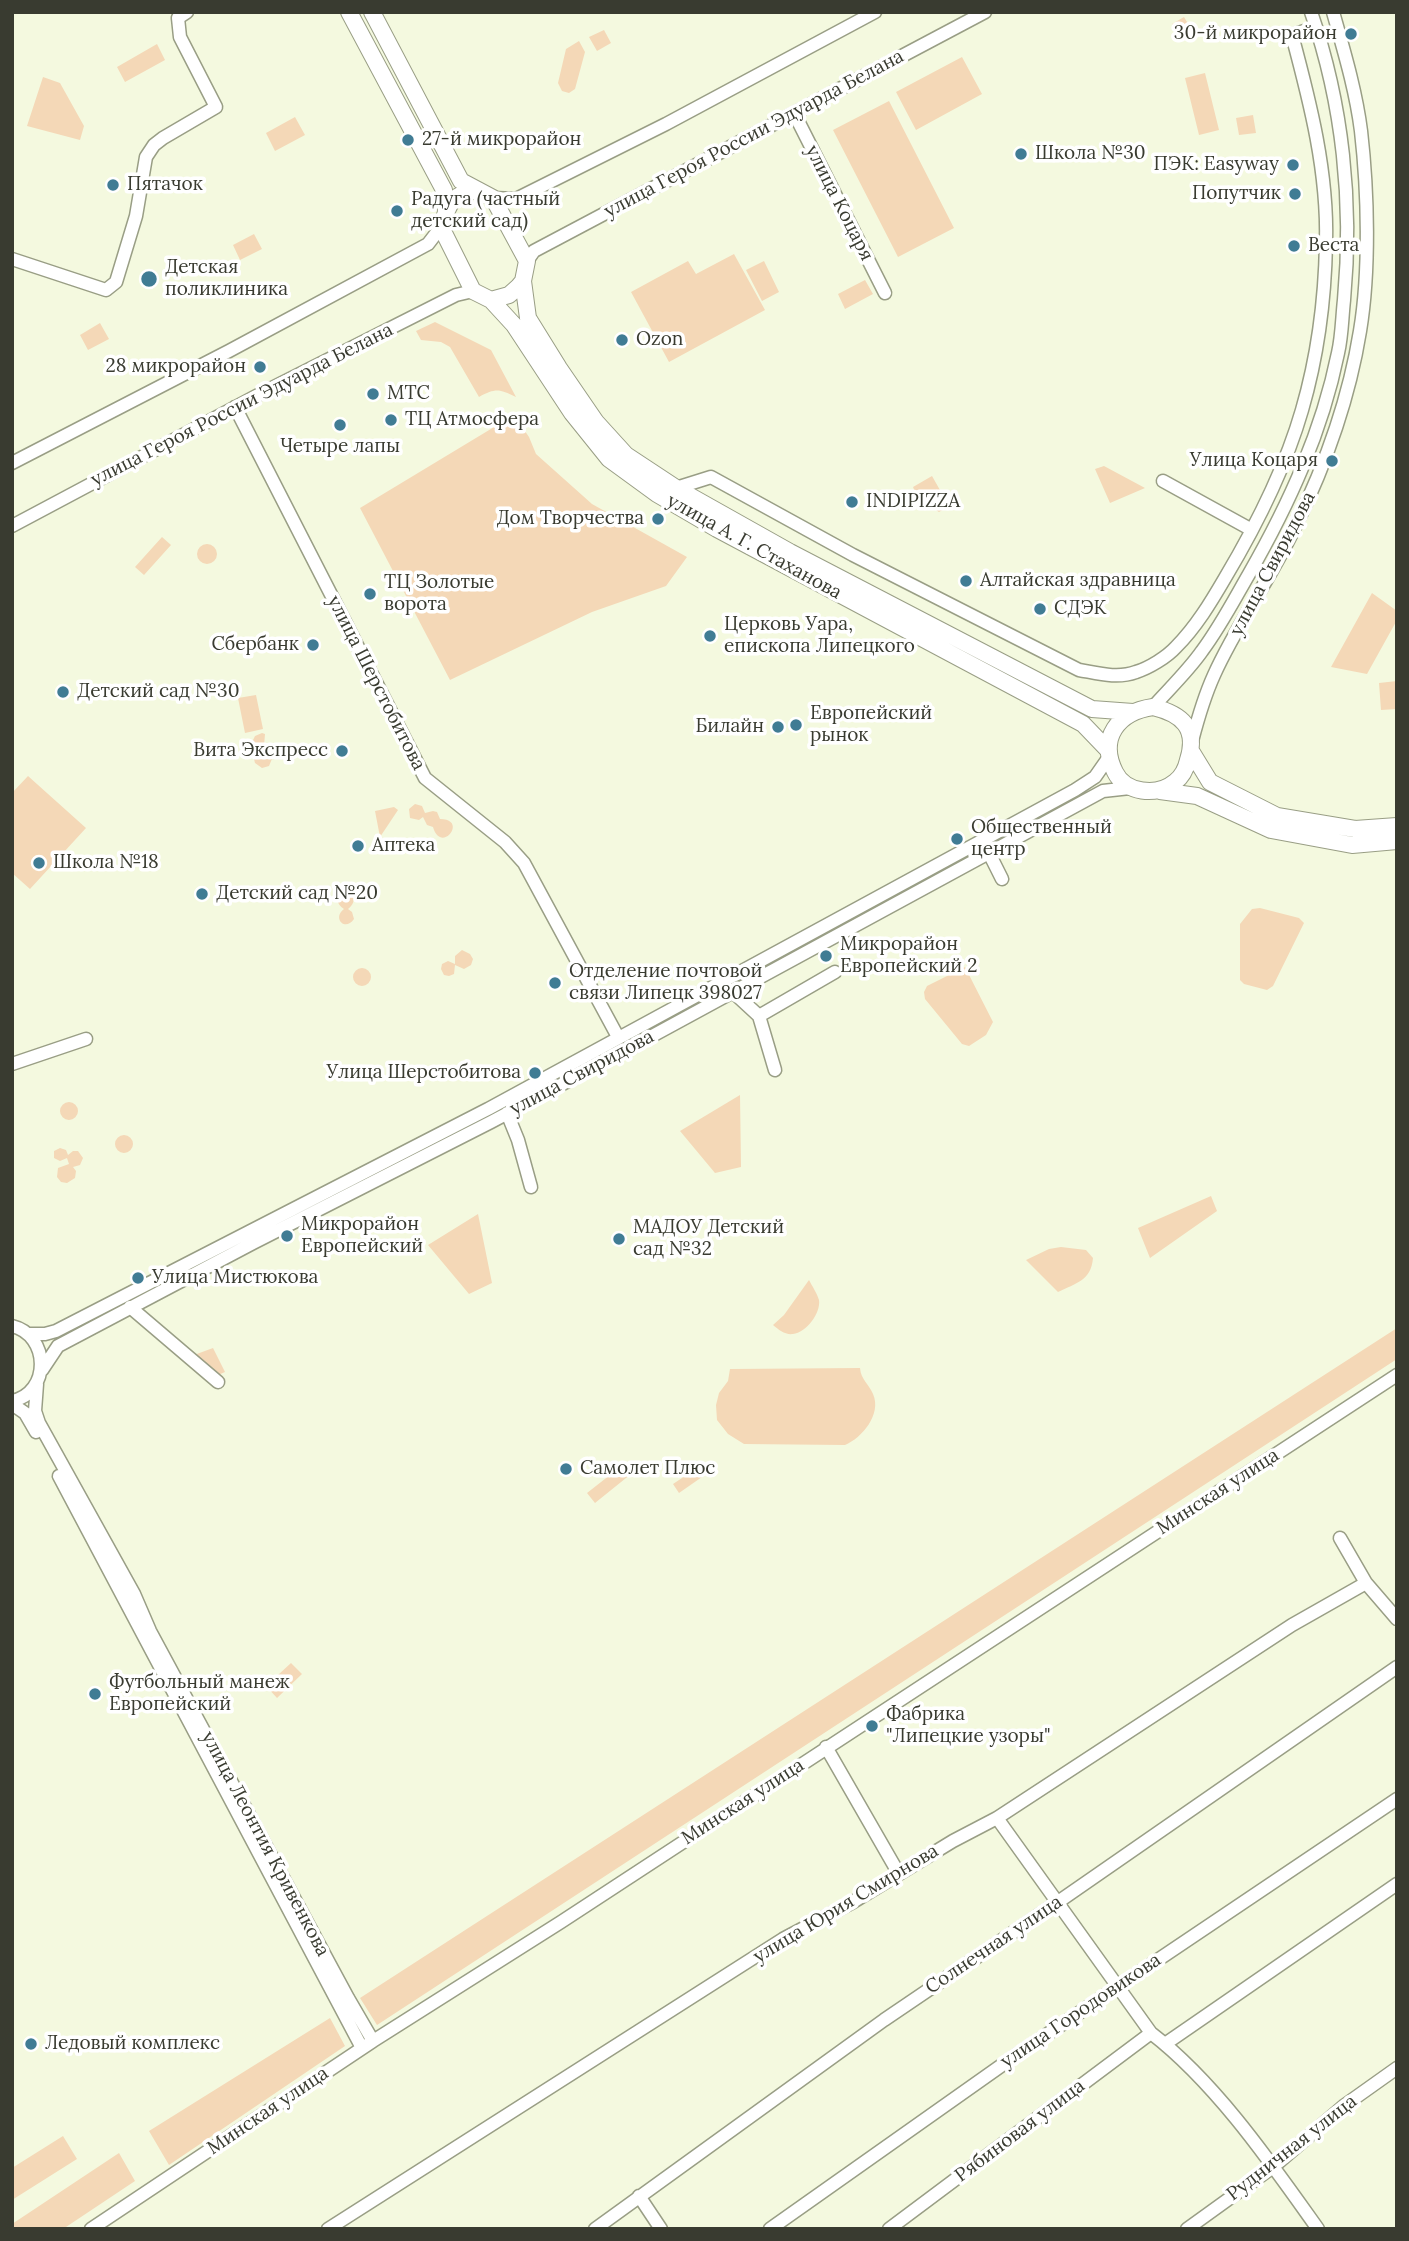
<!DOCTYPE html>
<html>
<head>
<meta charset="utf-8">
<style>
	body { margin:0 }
	#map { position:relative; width:1409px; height:2241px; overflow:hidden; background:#f4f9df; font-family:Lora,serif }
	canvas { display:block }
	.frame { position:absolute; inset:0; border:14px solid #393b30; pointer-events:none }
</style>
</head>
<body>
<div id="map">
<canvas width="1409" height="2241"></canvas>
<div class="frame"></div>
</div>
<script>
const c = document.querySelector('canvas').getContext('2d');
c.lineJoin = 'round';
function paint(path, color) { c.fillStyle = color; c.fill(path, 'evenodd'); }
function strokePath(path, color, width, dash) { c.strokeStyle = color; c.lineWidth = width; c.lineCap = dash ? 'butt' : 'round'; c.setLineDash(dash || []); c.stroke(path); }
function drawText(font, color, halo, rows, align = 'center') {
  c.font = font + ' Lora,serif'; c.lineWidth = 7; c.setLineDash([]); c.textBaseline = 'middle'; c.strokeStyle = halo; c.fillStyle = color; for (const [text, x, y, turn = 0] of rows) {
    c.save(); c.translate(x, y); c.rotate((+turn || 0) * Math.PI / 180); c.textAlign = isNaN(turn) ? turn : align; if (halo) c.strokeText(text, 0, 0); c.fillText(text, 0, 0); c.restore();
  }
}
paint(new Path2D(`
	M1184,17L1193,32L1181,39L1172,24Z
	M604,30L611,43L597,51L589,37Z
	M579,41L585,52L575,89L569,93L562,91L558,83L566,49Z
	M157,44L165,60L125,82L117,67Z
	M962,57L982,94L916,130L896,92Z
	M1205,73L1219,130L1199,135L1185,78Z
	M43,77L60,83L84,126L80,140L27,126Z
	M889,101L954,228L898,257L833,130Z
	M1253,115L1256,133L1239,135L1236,118Z
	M295,117L305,135L275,151L266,133Z
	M254,234L262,249L240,260L233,245Z
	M734,254L765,310L669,362L631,292L688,261L696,274Z
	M764,261L779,292L762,301L746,270Z
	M865,280L873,294L845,309L838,294Z
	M435,322L491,350L516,397C499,389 496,388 479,397L450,347L441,342L421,340L416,331Z
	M100,323L109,339L88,350L80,335Z
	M514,415L529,437L536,454L592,504L687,557L666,586L592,612L450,680L360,508Z
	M1104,466L1145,488L1110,503L1095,469Z
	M932,476L949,506L939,512L918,499L913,487Z
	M162,537L171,545L144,575L135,567Z
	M197 554a10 10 0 1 1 20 0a10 10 0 1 1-20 0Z
	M1372,593L1397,611V620L1367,674L1331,667Z
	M1397,681V709L1381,710L1379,683Z
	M256,695L263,729L245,733L238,698Z
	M262,733L265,734L264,746L274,754L269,766L262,768L255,763L254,759L258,750L252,742L255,736Z
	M28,776L86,828L30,889L12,873V793Z
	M415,804L422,806L425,813L433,811L437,812L440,819C469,819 441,855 433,827L427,825L423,817L419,820L410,818L409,809Z
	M394,807L398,810L380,837L375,811Z
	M344,892L351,894C356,900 353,905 348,909L352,912L354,919C345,932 332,918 344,909C336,904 335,896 344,892Z
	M1260,908L1299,918L1304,923L1273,986L1267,990L1244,984L1240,980V924L1252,909Z
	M462,950L470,954L473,959L471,965L464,969L455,965L454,974L449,976L444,975L441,969L442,964L448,961L455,964V956Z
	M965,967L993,1022L986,1035L969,1046L962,1044L925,999L924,992L927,986Z
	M353 977a9 9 0 1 1 18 0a9 9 0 1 1-18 0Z
	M740,1095L741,1167L715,1173L680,1131Z
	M60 1111a9 9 0 1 1 18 0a9 9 0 1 1-18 0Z
	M115 1144a9 9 0 1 1 18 0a9 9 0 1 1-18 0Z
	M60,1148L66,1150L68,1155L73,1151H78L83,1158L80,1165L73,1167L76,1171L75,1178L67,1183L61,1182L57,1177L58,1168L69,1164L67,1158L60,1161L54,1158V1151Z
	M1211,1196L1217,1211L1150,1258L1138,1228Z
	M478,1214L492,1283L469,1294L428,1245Z
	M1061,1247L1086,1250L1093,1258C1091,1281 1076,1283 1058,1292L1026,1260L1049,1249Z
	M809,1280C812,1286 817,1293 819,1300C821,1313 806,1333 793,1334C785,1335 779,1330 773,1325L784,1315Z
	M1397,1328V1359L377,2025L360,1998Z
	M213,1348L225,1372L218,1375L194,1355Z
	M860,1368C861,1380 869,1384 873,1394C882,1414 862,1438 845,1445L744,1444L728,1434L717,1420L716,1405L719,1393L728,1381L730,1369Z
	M624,1464L631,1474L595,1503L587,1493Z
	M694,1470L702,1477L679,1493L673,1484Z
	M291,1663L302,1674L277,1698L266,1686Z
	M330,2018L345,2046L169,2165L149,2131Z
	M63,2136L77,2159L12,2200V2168Z
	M119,2153L135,2181L63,2229H12V2224Z`), '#f4d8b7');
const minor = new Path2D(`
	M794,113L885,293
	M493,198L516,199L666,124L875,12
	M12,259L106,290L116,282L136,216L146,157L154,145L163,138L216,107L180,37L178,18L187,12
	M527,261L534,251L985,12
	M235,407L425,778L505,842L524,863L618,1037
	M12,463L229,351L428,244L441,227
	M1163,481L1252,530
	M676,488L711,477L853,555L1079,670C1097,673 1117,679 1136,672C1149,668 1167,657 1176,647C1196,627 1211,602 1225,578C1256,526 1285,469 1302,410C1318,355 1325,300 1326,243C1328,172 1310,102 1292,35L1316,27
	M12,526L260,394L456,295L473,291
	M1153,707C1169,689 1188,671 1202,651C1220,627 1234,600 1249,574C1289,504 1322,432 1338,353C1342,336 1342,318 1344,300C1353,204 1343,104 1311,12
	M1192,741C1198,718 1204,697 1214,675C1237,624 1271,578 1295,527C1325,466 1349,399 1360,331C1370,271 1368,192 1361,131C1356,91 1344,51 1333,12
	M989,853L1002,879
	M733,992L759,1016L775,1070
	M759,1016L835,972
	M12,1064L86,1039
	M507,1113L518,1140L531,1187
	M130,1307L218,1382
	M12,1326C50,1335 51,1393 12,1401
	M30,1334H45L56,1331L488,1109L1075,790L1095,777L1109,757
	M42,1370L58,1346L253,1243L491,1122L619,1054L1103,791L1130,788
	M37,1384L35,1411L39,1423L134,1594L150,1631L348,1998L373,2041
	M12,1404L25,1413L36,1432
	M59,1476L362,2048
	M1340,1538L1366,1583L1397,1619
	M826,1747L899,1874
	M997,1818L1151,2033C1216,2083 1271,2163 1318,2229
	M1165,2044L1397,1884
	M639,2196L661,2229
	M91,2229L373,2041L561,1922L1397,1375
	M328,2229L783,1939L853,1902L953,1841L997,1818L1292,1625L1366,1583
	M595,2229L884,2020L1058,1902L1397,1667
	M770,2229L1012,2058L1397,1799
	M889,2229L1151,2033
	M1187,2229L1273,2167L1345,2105L1397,2068`);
const major = new Path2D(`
	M349,12L444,190L446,211
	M372,12L461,181L493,198L527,261L523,281L518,287L509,295L491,300L473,291L441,227C449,203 451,194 478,190
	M523,281L528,318L559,368L596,422L626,455L676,488L790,552L1092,709L1133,712
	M491,300L514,325L572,413L609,459L657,494L717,529L1083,724L1108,750
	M1153,707C1182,714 1198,728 1188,760C1186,769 1183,776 1175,782C1157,797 1125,793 1115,772C1098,738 1118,712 1153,707Z
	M1191,751L1210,782L1277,816L1355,829L1397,826
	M1160,791L1197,796L1271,830L1352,845L1397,841`);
strokePath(minor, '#999e85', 15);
strokePath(major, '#999e85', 18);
strokePath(minor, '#fff', 12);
strokePath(major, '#fff', 16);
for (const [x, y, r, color] of [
	[1351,34,7,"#407c94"],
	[408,140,7,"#407c94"],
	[1021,154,7,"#407c94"],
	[1293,165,7,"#407c94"],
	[113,185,7,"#407c94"],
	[1295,194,7,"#407c94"],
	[397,211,7,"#407c94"],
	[1294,246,7,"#407c94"],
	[149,279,9,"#407c94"],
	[622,340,7,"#407c94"],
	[260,367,7,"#407c94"],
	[373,394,7,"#407c94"],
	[391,420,7,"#407c94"],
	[340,425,7,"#407c94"],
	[1332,461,7,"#407c94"],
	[852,502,7,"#407c94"],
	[658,519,7,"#407c94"],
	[966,581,7,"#407c94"],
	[370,594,7,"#407c94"],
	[1040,609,7,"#407c94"],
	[710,636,7,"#407c94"],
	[313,645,7,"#407c94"],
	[63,692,7,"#407c94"],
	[796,725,7,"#407c94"],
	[778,727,7,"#407c94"],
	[342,751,7,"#407c94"],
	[957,839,7,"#407c94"],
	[358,846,7,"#407c94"],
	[39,863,7,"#407c94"],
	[202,894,7,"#407c94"],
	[826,956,7,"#407c94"],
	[555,983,7,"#407c94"],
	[535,1073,7,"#407c94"],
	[287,1236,7,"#407c94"],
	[619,1239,7,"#407c94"],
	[138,1278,7,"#407c94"],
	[566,1469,7,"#407c94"],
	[95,1694,7,"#407c94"],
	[872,1726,7,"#407c94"],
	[31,2044,7,"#407c94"]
]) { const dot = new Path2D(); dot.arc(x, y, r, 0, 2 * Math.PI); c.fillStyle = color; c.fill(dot); strokePath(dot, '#fff', 2.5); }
drawText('19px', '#393b30', '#fff', [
	["30-й микрорайон",1337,34,"right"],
	["27-й микрорайон",422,140],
	["Школа №30",1035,154],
	["ПЭК: Easyway",1279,165,"right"],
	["Пятачок",127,185],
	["Попутчик",1281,194,"right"],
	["Радуга (частный",411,200],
	["детский сад)",411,222],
	["Веста",1308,246],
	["Детская",165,268],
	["поликлиника",165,290],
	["Ozon",636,340],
	["28 микрорайон",246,367,"right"],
	["МТС",387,394],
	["ТЦ Атмосфера",405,420],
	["Четыре лапы",340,447,"center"],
	["Улица Коцаря",1318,461,"right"],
	["INDIPIZZA",866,502],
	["Дом Творчества",644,519,"right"],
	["Алтайская здравница",980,581],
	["ТЦ Золотые",384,583],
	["ворота",384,605],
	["СДЭК",1054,609],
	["Церковь Уара,",724,625],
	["епископа Липецкого",724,647],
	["Сбербанк",299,645,"right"],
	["Детский сад №30",77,692],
	["Европейский",810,714],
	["рынок",810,736],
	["Билайн",764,727,"right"],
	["Вита Экспресс",328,751,"right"],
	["Общественный",971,828],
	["центр",971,850],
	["Аптека",372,846],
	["Школа №18",53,863],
	["Детский сад №20",216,894],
	["Микрорайон",840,945],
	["Европейский 2",840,967],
	["Отделение почтовой",569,972],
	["связи Липецк 398027",569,994],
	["Улица Шерстобитова",521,1073,"right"],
	["Микрорайон",301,1225],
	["Европейский",301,1247],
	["МАДОУ Детский",633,1228],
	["сад №32",633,1250],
	["Улица Мистюкова",152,1278],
	["Самолет Плюс",580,1469],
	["Футбольный манеж",109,1683],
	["Европейский",109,1705],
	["Фабрика",886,1715],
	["\"Липецкие узоры\"",886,1737],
	["Ледовый комплекс",45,2044]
], 'left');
drawText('19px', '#393b30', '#fff', [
	["улица Героя России Эдуарда Белана",754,134,-28],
	["улица Коцаря",839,203,63],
	["улица Героя России Эдуарда Белана",242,405,-27],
	["улица А. Г. Стаханова",754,547,29],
	["улица Свиридова",1273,564,-62],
	["улица Шерстобитова",376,683,63],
	["улица Свиридова",582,1073,-28],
	["Минская улица",1218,1492,-33],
	["Минская улица",743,1802,-33],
	["улица Леонтия Кривенкова",265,1844,62],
	["улица Юрия Смирнова",846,1904,-31],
	["Солнечная улица",994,1945,-34],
	["улица Городовикова",1081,2011,-34],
	["Минская улица",268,2111,-34],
	["Рябиновая улица",1020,2131,-37],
	["Рудничная улица",1292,2148,-38]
]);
</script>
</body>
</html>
